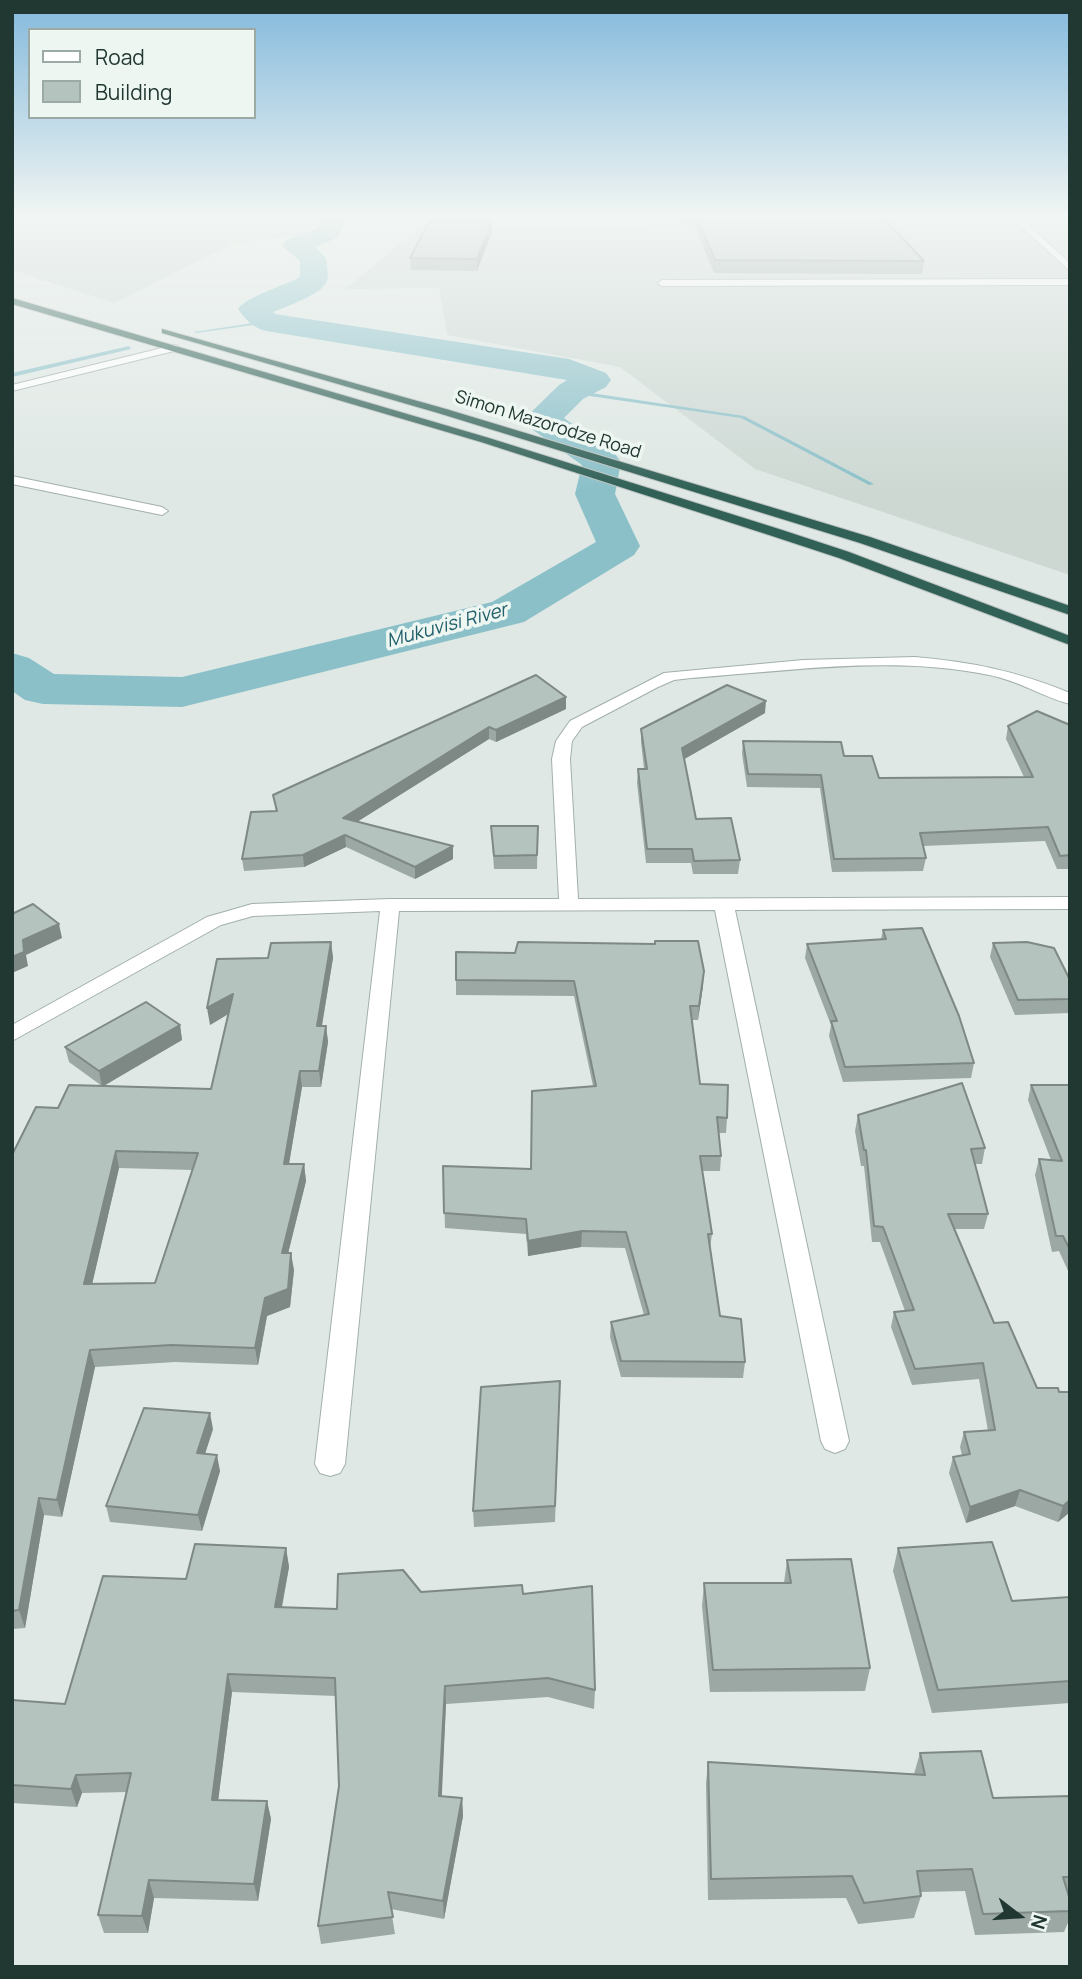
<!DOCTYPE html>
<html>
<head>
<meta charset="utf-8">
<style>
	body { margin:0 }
	#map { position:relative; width:1082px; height:1979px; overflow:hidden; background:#dfe8e4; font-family:Manrope,sans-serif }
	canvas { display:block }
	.frame { position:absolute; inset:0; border:14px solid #213731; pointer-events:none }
	.legend { position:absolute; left:28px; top:28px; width:228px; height:91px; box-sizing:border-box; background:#eef6f2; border:2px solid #9caaa5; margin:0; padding:9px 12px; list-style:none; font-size:21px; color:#213731 }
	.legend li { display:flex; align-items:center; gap:14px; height:35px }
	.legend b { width:35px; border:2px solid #9caaa5 }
	.north { position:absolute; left:984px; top:1881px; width:70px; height:70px; -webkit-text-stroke:5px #eef6f2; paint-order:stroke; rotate:107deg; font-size:19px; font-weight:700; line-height:28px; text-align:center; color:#213731 }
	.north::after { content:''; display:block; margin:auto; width:24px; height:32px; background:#213731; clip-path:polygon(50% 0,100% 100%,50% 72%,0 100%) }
</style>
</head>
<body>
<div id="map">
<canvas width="1082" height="1979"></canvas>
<div class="frame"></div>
<ul class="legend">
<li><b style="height:9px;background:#fff"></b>Road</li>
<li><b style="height:19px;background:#b4c3bd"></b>Building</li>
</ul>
<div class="north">N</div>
</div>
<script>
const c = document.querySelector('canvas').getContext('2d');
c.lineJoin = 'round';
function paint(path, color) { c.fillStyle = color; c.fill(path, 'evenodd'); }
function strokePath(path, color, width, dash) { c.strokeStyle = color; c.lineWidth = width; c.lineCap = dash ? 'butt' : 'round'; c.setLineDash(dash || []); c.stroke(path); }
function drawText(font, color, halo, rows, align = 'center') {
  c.font = font + ' Manrope,sans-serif'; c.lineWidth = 7; c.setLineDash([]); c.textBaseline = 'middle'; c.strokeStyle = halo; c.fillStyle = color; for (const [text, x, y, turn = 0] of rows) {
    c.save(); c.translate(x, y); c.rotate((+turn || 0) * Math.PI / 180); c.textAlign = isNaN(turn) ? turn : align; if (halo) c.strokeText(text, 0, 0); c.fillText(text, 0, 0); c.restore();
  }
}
paint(new Path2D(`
	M12,214H325L304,234L233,244L114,303L12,270Z
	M651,214H1070V575L755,469L620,367L447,335L439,288L346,289L420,226L646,228Z`), '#cdd8d3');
paint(new Path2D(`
	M980,214L991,216H1070V218H991Z
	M266,321L268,323L196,333L194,332Z
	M129,346L131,349L12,377V373Z
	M571,390L744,416L874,484L869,485L741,418L569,393Z`), '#8bc0c9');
paint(new Path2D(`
	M325,214H349L337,238L315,247L326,258C327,265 329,275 327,281C323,294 285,307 273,312L275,314L569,359L606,373L611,380L606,387L583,399L564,418L615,454L621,462L615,494L640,546L634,555L524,622L182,707L43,704L25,700L12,691V653L29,658L54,674L182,677L492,602L596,542L575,494L582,465L529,427L524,419L559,385L567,380L266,331C253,328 246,320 238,309C247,296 284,286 300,277V261L282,246L286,240L318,228Z`), '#8bc0c9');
const minor = new Path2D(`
	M1008,214H1016L1070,263V271Z
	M1070,279V285L662,286L658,283L662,280Z
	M174,345L178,346V350L12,391V385Z
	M12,476L162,507L168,511L162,515L12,484Z
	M915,657C972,662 1017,671 1070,693V704C1042,697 1018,680 989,675C892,655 789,671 691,678L674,680L658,687L582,727L572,741L570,759L578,899L1070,897V909L735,910L849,1441L845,1449L835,1453L825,1449L821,1441L715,910L399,911L345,1464L340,1473L330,1476L320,1473L315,1464L380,911L253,916L221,925L12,1041V1025L207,917L252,904L390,899H559L552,759L556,741L570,721L664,673L803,660Z`);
const highway = new Path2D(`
	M12,298L489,438L779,529L849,552L1070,636V645L839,558L769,535L481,442L12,304Z
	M162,329L446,409L870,537L1070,606V615L860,543L438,413L162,333Z`);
strokePath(minor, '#a2afab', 2);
strokePath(highway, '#bcc3c1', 2);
paint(minor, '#fff');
paint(highway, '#306056');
paint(new Path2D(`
	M679,214H886L890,225L924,261L922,274L714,273L694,225H679Z
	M492,232L477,271L411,270L410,258Z
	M536,675L566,709L496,742L489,739L357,822L453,859L415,879L346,847L304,867L244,871L242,859L276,811L273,795Z
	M765,713L684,759L696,819L740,860L738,874H693L691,863H646L637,783L638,769H644L641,742V729Z
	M1070,725V869H1057L1045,841L923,846L926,858L923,871L832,872L820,788L747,787L742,754L743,741L844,756L879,778L1024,777L1006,739L1008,726Z
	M491,826H538L537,869H494Z
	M883,930L974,1063L971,1078L843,1082L829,1036L831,1025L805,958L807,944L881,939Z
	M331,942L333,958L322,1026H326L328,1042L321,1087H302L289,1164H304L306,1181L288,1253L294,1270L290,1307L267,1316L258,1365L175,1362L95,1367L62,1517L44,1515L25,1628L12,1629V1155L58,1108L102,1086L69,1062L65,1047L180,1025L182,1040L102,1086L211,1089L228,1014L210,1025L268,958ZM119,1168L193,1170L155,1283L92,1284Z
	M993,943L1070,980V1013L1015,1015L990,957Z
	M456,952L703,986L698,1020H692L700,1084L727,1118L726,1133H719L721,1156L720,1171H702L712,1234L710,1249L720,1316L745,1362L743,1378L621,1377L610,1337L611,1322L644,1315L625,1248L581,1247L528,1256L526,1234L445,1228L443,1166L531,1169L593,1086L574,996L456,995Z
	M1031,1085H1070V1275L1059,1251L1052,1252L1035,1175L1039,1159L1051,1160L1028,1100Z
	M858,1115L985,1148L982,1164H975L988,1214L984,1229H954L994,1323L1037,1388L1059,1392H1070V1512L1058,1522L1015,1506L966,1523L949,1473L953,1457L962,1455L960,1447L964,1432L988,1431L979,1379L912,1385L891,1327L894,1312L905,1311L880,1242H872L864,1166H861L855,1131Z
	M560,1381L555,1522L474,1527L473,1511Z
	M213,1429L205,1454L220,1471L202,1531L110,1522L106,1506Z
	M286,1548L289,1567L282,1608L337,1609L421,1592L523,1594L595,1690L594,1709L548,1697L446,1704L441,1796L462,1798L463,1816L444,1919L391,1909L395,1934L321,1944L318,1926L339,1786L336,1696L232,1692L218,1800L267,1801L271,1819L258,1901L154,1898L148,1933H104L98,1915L127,1792L82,1793L77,1807L12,1803V1700L65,1704L186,1579Z
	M898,1548L1012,1601L1070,1597V1703L932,1713L893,1571Z
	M787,1560L870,1668L865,1691L710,1692L702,1606L704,1583H784Z
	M920,1753L993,1798L1070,1796V1918L1064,1932L975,1935L965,1891L920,1892L921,1896L914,1918L858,1924L846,1898L708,1900L706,1784L708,1762L914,1774Z`), '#9ba8a3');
paint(new Path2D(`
	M492,221V232L477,271V259Z
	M566,697V709L496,742V730Z
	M766,701L765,713L681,761L682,748Z
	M489,727V739L344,830L343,818Z
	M345,835L346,847L304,867L303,855Z
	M453,846V859L415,879V867Z
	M59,924L62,938L26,955L28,966L12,973V957L23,940Z
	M331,942L333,958L319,1042L317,1026Z
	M704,971L703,986L698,1020L699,1006Z
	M233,994L235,1010L210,1025L207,1008Z
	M180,1025L182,1040L102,1087L99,1071Z
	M326,1026L328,1042L321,1087L319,1071Z
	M300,1071L302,1087L286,1181L284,1164Z
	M116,1151L119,1168L88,1302L84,1284Z
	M304,1164L306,1181L284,1270L282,1253Z
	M582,1231L581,1247L528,1256V1241Z
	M291,1253L294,1270L290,1307L267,1316L258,1365L255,1348L265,1298Z
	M90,1350L95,1367L62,1517L57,1500Z
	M210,1413L213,1429L200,1469L197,1453Z
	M217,1455L220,1471L202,1531L198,1515Z
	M1020,1490L1015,1506L966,1523L970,1507Z
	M39,1498L44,1515L25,1628L19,1610Z
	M1070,1500V1512L1058,1522L1063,1506Z
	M286,1548L289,1567L278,1626L275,1607Z
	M228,1674L232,1692L216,1818L212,1800Z
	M445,1686L446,1704L441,1814L439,1796Z
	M76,1775L82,1793L77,1807L71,1789Z
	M462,1798L463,1816L444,1919L443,1901Z
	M267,1801L271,1819L258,1901L254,1884Z
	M149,1880L154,1898L148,1933L142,1916Z`), '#7e8884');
const building = new Path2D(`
	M695,214H886L890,225L924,261L715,260Z
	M430,220L492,221L477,259L410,258Z
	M536,675L566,697L496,730L489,727L343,818L453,846L415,867L345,835L303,855L242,859L251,812L277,811L273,795Z
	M727,685L766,701L682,748L696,819L731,818L740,860L694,861L692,849H647L638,769H647L641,729Z
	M1037,711L1070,725V855L1060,856L1048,827L920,833L926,858L834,859L821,775L748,774L743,741L841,742L844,756H872L879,778L1033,777L1008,726Z
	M491,826H538L537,855L494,856Z
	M33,904L59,924L23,940L24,952L12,957V914Z
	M922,928L959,1016L974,1063L845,1067L831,1021H837L807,944L886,939L883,930Z
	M655,941H698L704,971L699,1006H690L700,1084L728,1085L727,1118L717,1117L721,1156H700L712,1234H708L720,1316L741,1319L745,1362L621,1361L611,1322L649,1314L626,1232L582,1231L528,1241L526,1219L444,1213L443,1166L531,1169L532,1091L596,1086L574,981L456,980V952L515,953L518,942L655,944Z
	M331,942L317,1026H326L319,1071H300L284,1164H304L282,1253H291L288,1289L265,1298L255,1348L171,1345L90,1350L57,1500L39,1498L19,1610L12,1611V1155L36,1107L58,1108L69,1085L211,1089L233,994L207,1008L217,959L268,958L271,943ZM116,1151L198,1153L155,1283L84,1284Z
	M1027,942L1054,948L1070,980V999L1018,1000L993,943Z
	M146,1002L180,1025L99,1071L65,1047Z
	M962,1083L985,1148L971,1149L988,1214H948L994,1323L1008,1322L1037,1388H1058L1059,1392H1070V1500L1063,1506L1020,1490L970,1507L953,1457L970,1454L964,1432L995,1430L983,1363L915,1369L894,1312L914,1310L883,1227L874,1226L866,1150H864L858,1115Z
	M1031,1085H1070V1250L1063,1236H1056L1039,1159L1062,1161Z
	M560,1381L555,1506L473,1511L481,1387Z
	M144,1408L210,1413L197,1453L217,1455L198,1515L106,1506Z
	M992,1542L1012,1601L1070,1597V1681L938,1690L898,1548Z
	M195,1544L286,1548L275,1607L337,1609L338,1574L403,1570L421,1592L522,1585L523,1594L592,1586L595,1690L548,1678L445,1686L439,1796L462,1798L443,1901L388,1892L393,1917L318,1926L339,1786L335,1678L228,1674L212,1800L267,1801L254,1884L149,1880L142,1916L98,1915L131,1773L76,1775L71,1789L12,1785V1700L65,1704L103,1576L186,1579Z
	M851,1559L870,1668L713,1670L704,1583H791L787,1560Z
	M981,1751L993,1798L1070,1796V1877H1063L1070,1900V1911L983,1914L972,1869L917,1871L921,1896L864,1903L852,1876L711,1879L708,1762L925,1775L920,1753Z`);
paint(building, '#b4c3bd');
strokePath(building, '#7e8884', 2);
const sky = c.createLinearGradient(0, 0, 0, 491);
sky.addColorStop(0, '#83b9dc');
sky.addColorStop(0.44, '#f1f5f3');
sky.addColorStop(1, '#f1f5f300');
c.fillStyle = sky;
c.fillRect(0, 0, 1082, 491);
drawText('18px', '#213731', '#eef6f2', [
	["Simon Mazorodze Road",548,425,17]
]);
drawText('italic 19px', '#22606c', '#eef6f2', [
	["Mukuvisi River",447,626,-15]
]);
</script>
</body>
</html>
